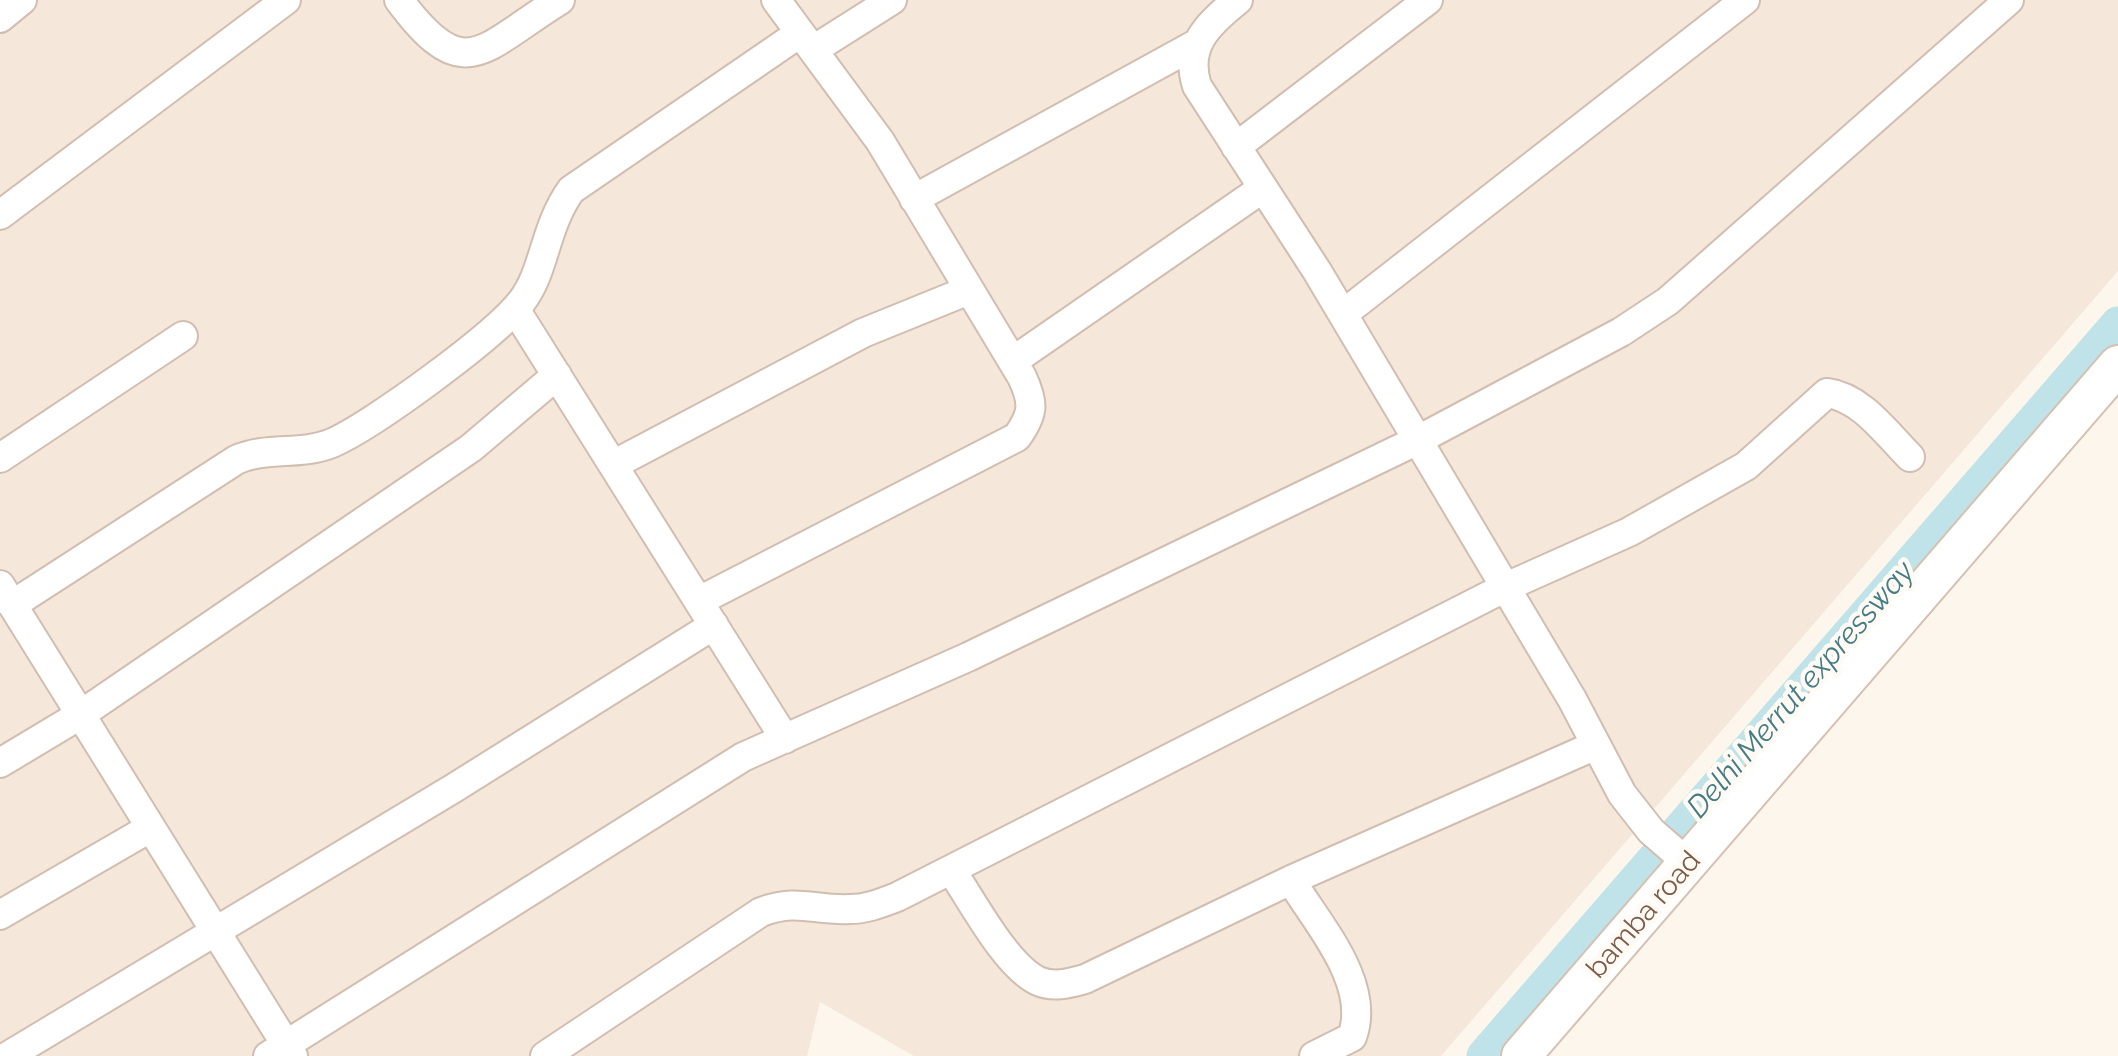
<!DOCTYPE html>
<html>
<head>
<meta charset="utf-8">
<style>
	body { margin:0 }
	canvas { display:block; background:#fdf6ec }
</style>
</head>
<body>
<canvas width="2118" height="1056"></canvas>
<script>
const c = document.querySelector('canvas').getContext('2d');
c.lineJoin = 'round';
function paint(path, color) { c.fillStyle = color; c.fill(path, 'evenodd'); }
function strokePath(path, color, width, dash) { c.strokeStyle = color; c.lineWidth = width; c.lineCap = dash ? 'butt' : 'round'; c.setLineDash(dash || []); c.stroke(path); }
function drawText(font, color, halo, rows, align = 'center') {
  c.font = font + ' Raleway,sans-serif'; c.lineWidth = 9; c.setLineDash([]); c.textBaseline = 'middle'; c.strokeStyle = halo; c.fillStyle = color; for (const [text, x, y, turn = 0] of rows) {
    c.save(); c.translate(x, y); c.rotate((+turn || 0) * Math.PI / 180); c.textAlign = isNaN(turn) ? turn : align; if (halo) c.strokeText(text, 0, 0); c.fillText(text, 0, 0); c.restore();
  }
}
paint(new Path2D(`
	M0,0H2118V271L1441,1056H914L820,1002L807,1056H0Z`), '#f5e8da');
strokePath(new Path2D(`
	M1484,1056L2118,324`), '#bfe3e8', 35);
const street = new Path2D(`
	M399,0C465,89 482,48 560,0
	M1238,0C1208,24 1184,46 1197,86L1317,271L1572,699L1622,794L1651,831L1689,864
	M0,18L22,0
	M813,50L892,0
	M1236,147L1428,0
	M914,199L1196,44
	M0,215L286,0
	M515,309L785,739
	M1343,314L1745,0
	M1013,361L1263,188
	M0,458L183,336
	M613,465L863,333L969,290
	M0,585L293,1056
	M699,601L1017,437C1034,413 1034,403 1022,377L880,141L776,0
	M12,605L236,460C267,446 301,456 332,443C373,425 495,336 522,301C545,271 544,228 571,190L800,33
	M0,763L80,715L471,448L557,375
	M951,870C972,900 1005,965 1038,981C1054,988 1070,983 1085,979L1291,880L1596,745
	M1291,880C1317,924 1372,983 1352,1037L1314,1056
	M0,915L150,828
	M8,1056L454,788L714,625
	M268,1056L743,757L968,657L1418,440L1621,332L1668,301L2009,0
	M545,1056L761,912C798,898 814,911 850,909C867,909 881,903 897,897L1506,587L1629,532L1746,466L1827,393C1861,397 1887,434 1910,457`);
const secondary = new Path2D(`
	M1521,1056L2118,365`);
strokePath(street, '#d1beb0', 32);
strokePath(secondary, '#d6c0b0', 42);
strokePath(street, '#fff', 28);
strokePath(secondary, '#fff', 38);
drawText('28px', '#7a5c4d', '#fffaf3', [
	["bamba road",1644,915,-49]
]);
drawText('italic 30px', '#437c86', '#fffaf3', [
	["Delhi Merrut expressway",1801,690,-49]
]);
</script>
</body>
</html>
